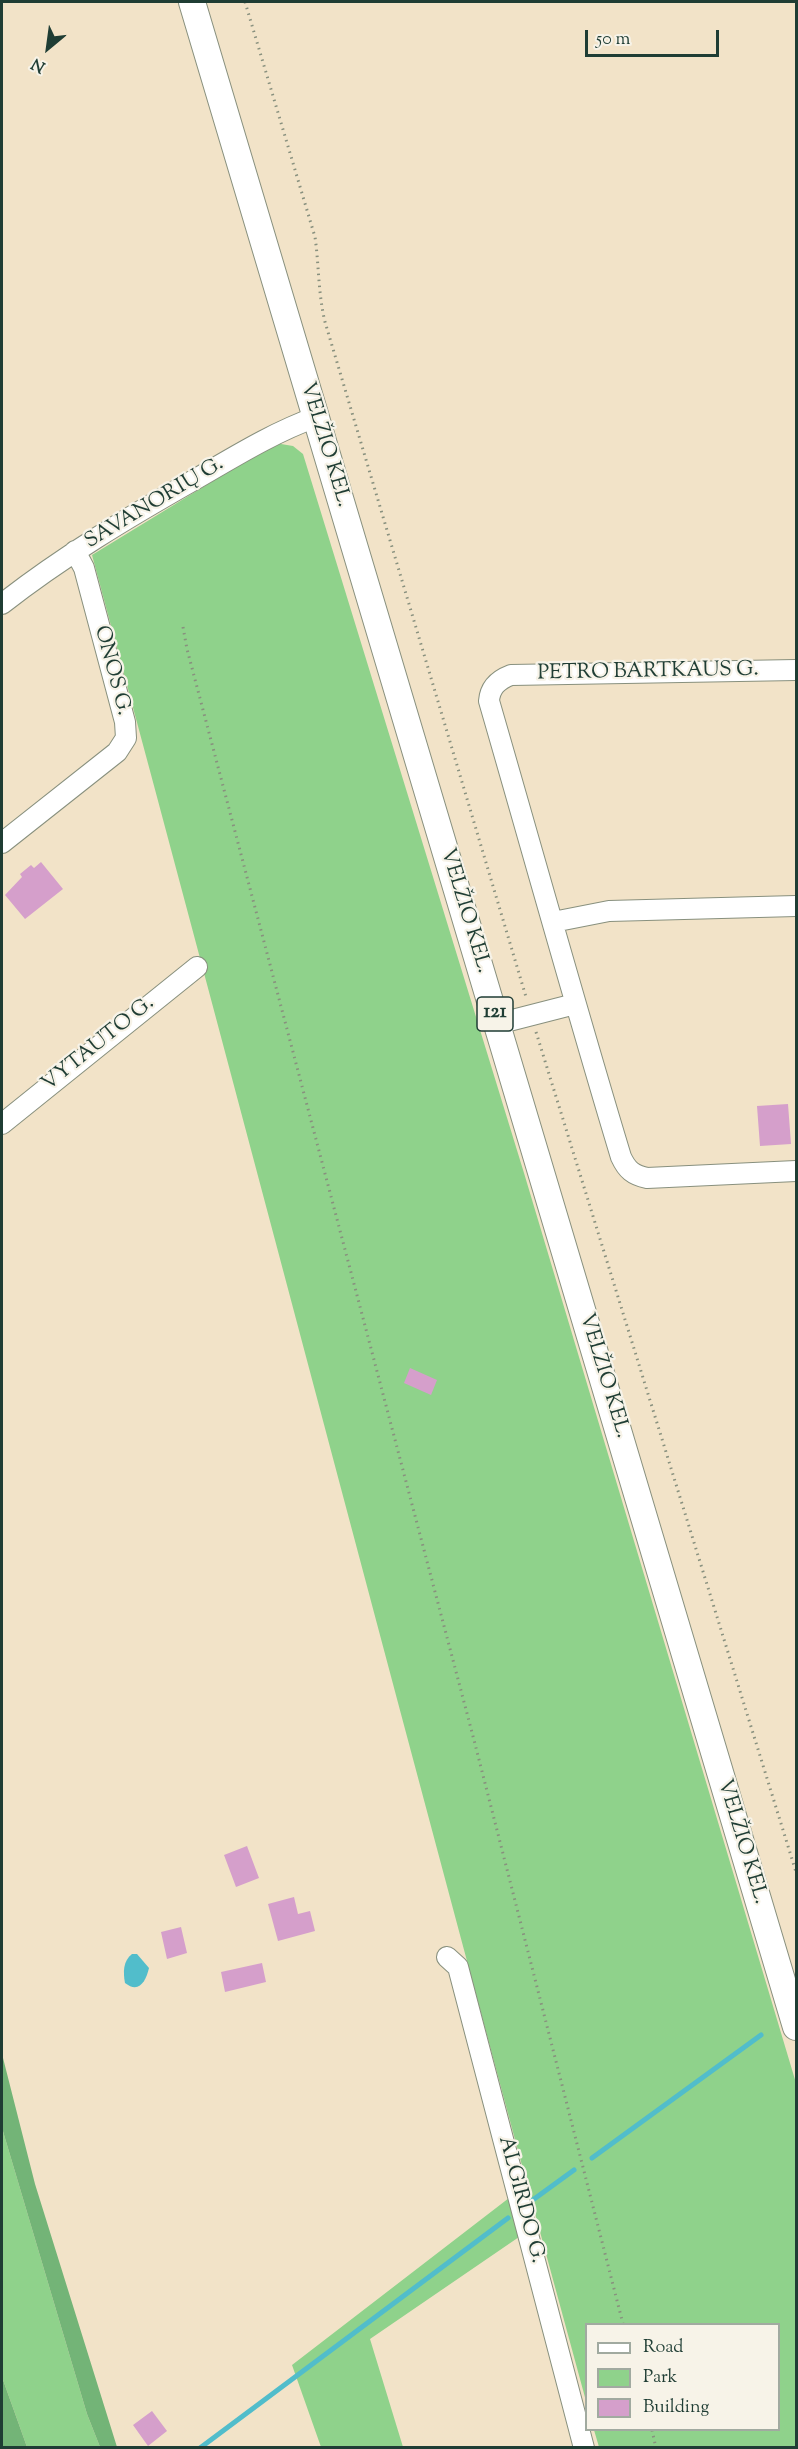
<!DOCTYPE html>
<html>
<head>
<meta charset="utf-8">
<style>
	body { margin:0 }
	#map { position:relative; width:798px; height:2449px; overflow:hidden; background:#f2e3c8; font-family:"Sorts Mill Goudy",serif }
	canvas { display:block }
	.frame { position:absolute; inset:0; border:3px solid #1f3d34; pointer-events:none }
	.legend { position:absolute; left:585px; top:2323px; width:195px; height:108px; box-sizing:border-box; background:#f7f3e8; border:2px solid #a1aaa0; margin:0; padding:8px 10px; list-style:none; font-size:18px; color:#1f3d34 }
	.legend li { display:flex; align-items:center; gap:12px; height:30px }
	.legend b { width:30px; border:2px solid #a1aaa0 }
	.north { position:absolute; left:18px; top:18px; width:60px; height:60px; -webkit-text-stroke:4px #f7f3e8; paint-order:stroke; rotate:209deg; font-size:16px; font-weight:700; line-height:24px; text-align:center; color:#1f3d34 }
	.north::after { content:''; display:block; margin:auto; width:21px; height:27px; background:#1f3d34; clip-path:polygon(50% 0,100% 100%,50% 72%,0 100%) }
	.scale { position:absolute; left:585px; top:30px; width:134px; height:27px; box-sizing:border-box; border:3px solid #1f3d34; border-top:0; padding-left:8px; font-size:18px; line-height:21px; white-space:nowrap; color:#1f3d34; -webkit-text-stroke:4px #f7f3e8; paint-order:stroke }
</style>
</head>
<body>
<div id="map">
<canvas width="798" height="2449"></canvas>
<div class="frame"></div>
<ul class="legend">
<li><b style="height:8px;background:#fff"></b>Road</li>
<li><b style="height:16px;background:#8fd28b"></b>Park</li>
<li><b style="height:16px;background:#d59fcb"></b>Building</li>
</ul>
<div class="north">N</div>
<div class="scale">50 m</div>
</div>
<script>
const c = document.querySelector('canvas').getContext('2d');
c.lineJoin = 'round';
function paint(path, color) { c.fillStyle = color; c.fill(path, 'evenodd'); }
function strokePath(path, color, width, dash) { c.strokeStyle = color; c.lineWidth = width; c.lineCap = dash ? 'butt' : 'round'; c.setLineDash(dash || []); c.stroke(path); }
function drawText(font, color, halo, rows, align = 'center') {
  c.font = font + ' "Sorts Mill Goudy",serif'; c.lineWidth = 4.5; c.setLineDash([]); c.textBaseline = 'middle'; c.strokeStyle = halo; c.fillStyle = color; for (const [text, x, y, turn = 0] of rows) {
    c.save(); c.translate(x, y); c.rotate((+turn || 0) * Math.PI / 180); c.textAlign = isNaN(turn) ? turn : align; if (halo) c.strokeText(text, 0, 0); c.fillText(text, 0, 0); c.restore();
  }
}
paint(new Path2D(`
	M275,443L293,446L303,454L524,1173L796,2083V2447H599L594,2430H778V2324H586V2401C418,1786 258,1170 92,555Z
	M2,2128L87,2414L100,2447H27L2,2377Z
	M509,2198L519,2237L370,2339L403,2447H321L292,2365Z`), '#8fd28b');
paint(new Path2D(`
	M2,2054L35,2184L117,2447H100L87,2414L2,2128Z
	M2,2377L27,2447H2Z`), '#73b477');
paint(new Path2D(`
	M132,1954H137L149,1968C146,1981 139,1994 125,1983C123,1972 123,1961 132,1954Z`), '#51bdcb');
strokePath(new Path2D(`
	M592,2158L761,2035
	M530,2202L574,2170
	M200,2448L508,2218`), '#51bdcb', 5);
paint(new Path2D(`
	M41,862L63,889L25,919L5,895L22,877L20,874L31,865L34,868Z
	M788,1104L791,1144L760,1146L757,1106Z
	M410,1368L437,1380L431,1395L404,1383Z
	M247,1846L259,1878L236,1887L224,1855Z
	M294,1897L298,1914L310,1911L315,1931L278,1941L268,1904Z
	M181,1927L187,1953L167,1959L161,1932Z
	M262,1963L266,1982L225,1992L221,1972Z
	M152,2411L167,2431L148,2446L133,2425Z`), '#d59fcb');
const minor = new Path2D(`
	M2,604C62,557 127,518 194,480C234,457 272,433 316,417
	M796,670L511,675C498,680 490,687 489,701C533,853 575,1005 621,1157C627,1170 633,1175 647,1178L796,1171
	M2,843L117,752L126,738L125,722L84,568L75,551
	M553,922L609,911L796,906
	M497,1024L575,1004
	M2,1124L197,967
	M447,1957L458,1967L584,2448`);
const major = new Path2D(`
	M192,2L796,2027`);
strokePath(minor, '#88907e', 22);
strokePath(major, '#88907e', 28);
strokePath(new Path2D(`
	M245,2L315,237C319,265 318,293 325,322L526,997
	M183,627L187,649L474,1740L623,2324
	M536,1032L796,1872
	M652,2430L656,2448`), '#88907e', 3, [1.5, 4.5]);
strokePath(minor, '#fff', 20);
strokePath(major, '#fff', 26);
for (const [x, y, w] of [
	[495,1014,36]
]) { const box = new Path2D(); box.roundRect(x - w / 2, y - 17, w, 34, 4.5); c.fillStyle = '#f7f3e8'; c.fill(box); strokePath(box, '#1f3d34', 1.5); }
drawText('bold 20px', '#1f3d34', null, [
	["121",495,1014]
]);
drawText('21px', '#1f3d34', '#f7f3e8', [
	["VELŽIO KEL.",324,445,73],
	["SAVANORIŲ G.",155,504,-31],
	["ONOS G.",111,671,75],
	["PETRO BARTKAUS G.",648,673,-1],
	["VELŽIO KEL.",464,911,73],
	["VYTAUTO G.",99,1045,-39],
	["VELŽIO KEL.",603,1376,73],
	["VELŽIO KEL.",741,1842,73],
	["ALGIRDO G.",520,2200,75]
]);
</script>
</body>
</html>
